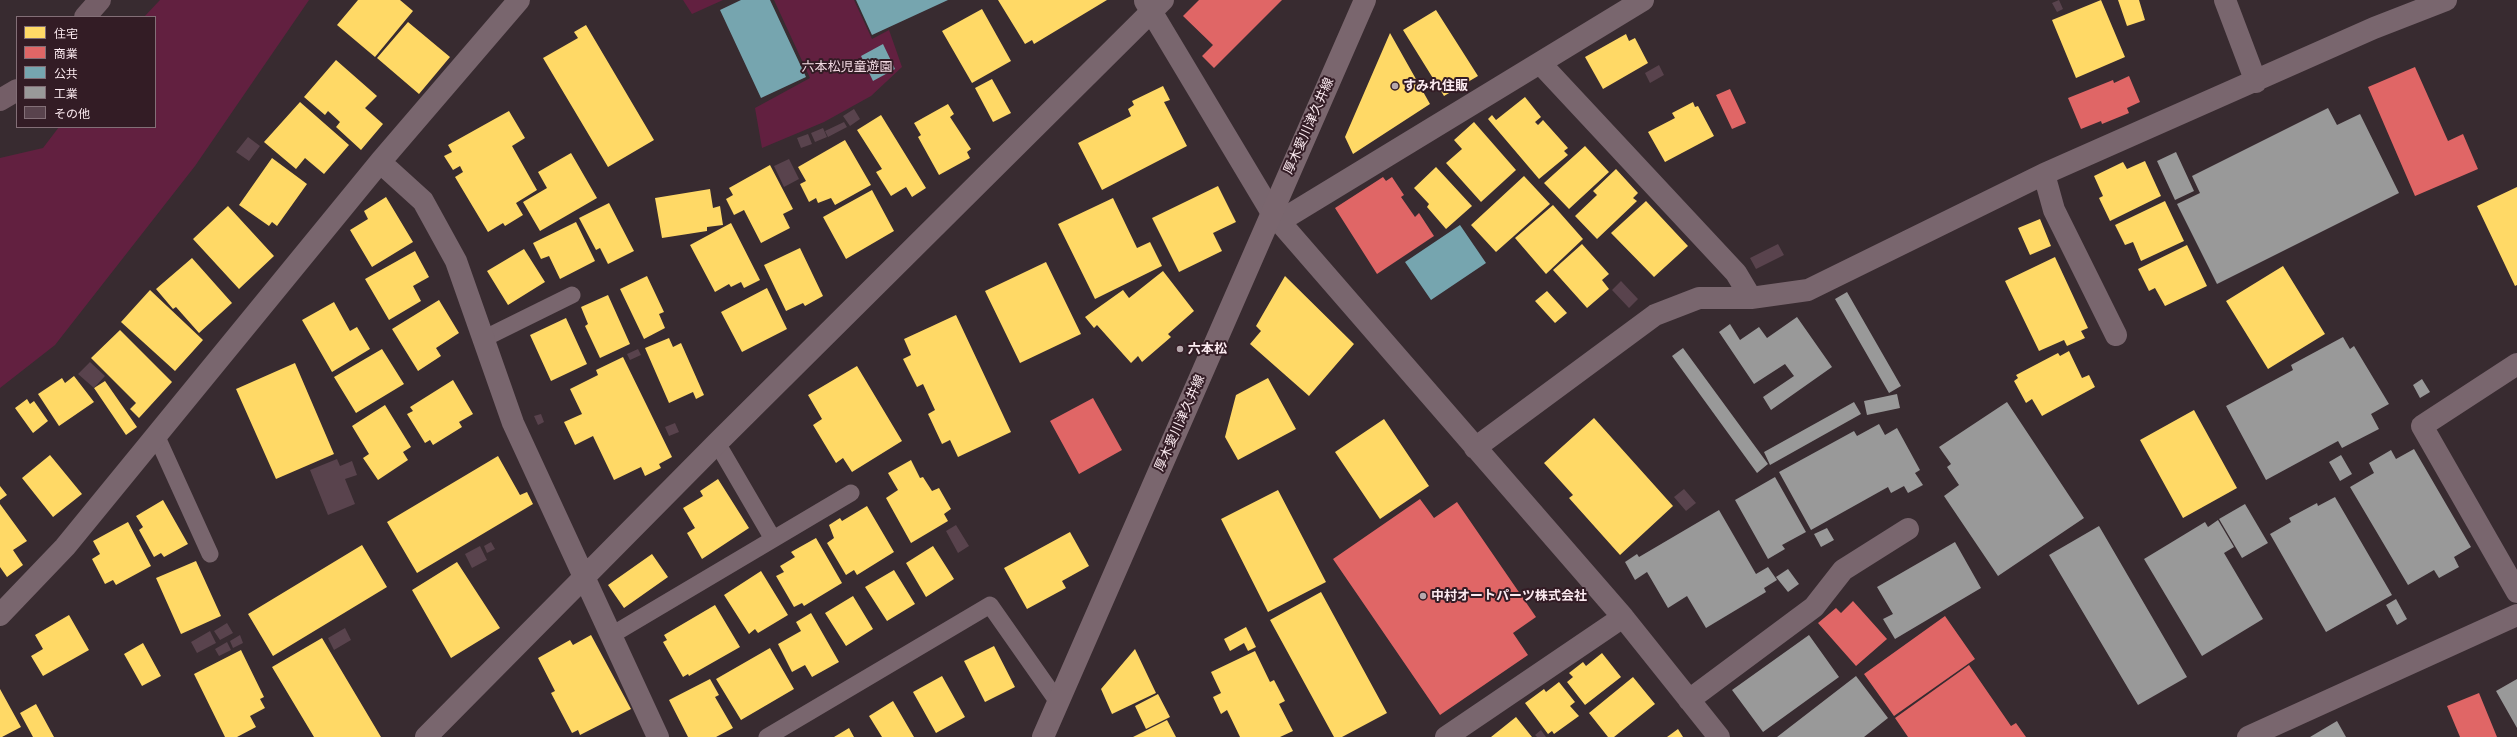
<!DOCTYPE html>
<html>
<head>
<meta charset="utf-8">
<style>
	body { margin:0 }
	#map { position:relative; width:2517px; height:737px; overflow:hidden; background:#382b30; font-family:Cabin,"Noto Sans JP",sans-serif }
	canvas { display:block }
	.legend { position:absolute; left:16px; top:16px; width:140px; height:112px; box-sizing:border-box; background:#331c25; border:1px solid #836f77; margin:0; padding:5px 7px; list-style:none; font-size:12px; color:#fcebf1 }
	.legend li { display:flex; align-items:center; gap:8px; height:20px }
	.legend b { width:20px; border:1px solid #836f77 }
</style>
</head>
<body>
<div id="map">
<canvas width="2517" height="737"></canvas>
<ul class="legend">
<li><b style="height:11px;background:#ffd966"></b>住宅</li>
<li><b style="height:11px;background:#e06666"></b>商業</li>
<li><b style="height:11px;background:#76a5af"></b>公共</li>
<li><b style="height:11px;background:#999"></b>工業</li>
<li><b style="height:11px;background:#59434d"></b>その他</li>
</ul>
</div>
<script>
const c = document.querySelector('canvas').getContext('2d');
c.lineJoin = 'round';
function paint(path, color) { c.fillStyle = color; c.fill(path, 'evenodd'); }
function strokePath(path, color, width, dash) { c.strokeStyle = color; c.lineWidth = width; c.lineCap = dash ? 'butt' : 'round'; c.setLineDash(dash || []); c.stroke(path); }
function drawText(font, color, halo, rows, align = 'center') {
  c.font = font + ' Cabin,"Noto Sans JP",sans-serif'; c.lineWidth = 4; c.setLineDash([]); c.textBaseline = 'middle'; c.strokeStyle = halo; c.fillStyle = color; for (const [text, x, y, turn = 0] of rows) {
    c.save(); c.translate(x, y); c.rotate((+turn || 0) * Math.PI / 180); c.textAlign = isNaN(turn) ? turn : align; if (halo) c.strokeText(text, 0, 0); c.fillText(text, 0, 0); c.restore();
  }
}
paint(new Path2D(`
	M160,0H309L195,166L55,345L0,388V158L43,148L59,127H155V17H144Z
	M683,0H723L692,14Z
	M774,0H854L872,39L889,30L902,67L871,96L824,122L762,148L755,108L810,78Z`), '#622040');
paint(new Path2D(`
	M358,0H400L413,11L375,57L337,25Z
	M998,0H1107L1034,44L1032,40L1025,44Z
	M2101,0L2125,57L2076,78L2052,20Z
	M2118,0H2139L2145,20L2127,26Z
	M982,9L1011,61L972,83L942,31Z
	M1436,10L1478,76L1444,96L1403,30Z
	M408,22L450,57L419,94L377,58Z
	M586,25L654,140L608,167L543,58L578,38L574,32Z
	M1390,33L1430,104L1353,154L1345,137Z
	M1626,34L1629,41L1635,38L1648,63L1603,89L1585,57Z
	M336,60L377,96L365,108L383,124L361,150L336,127L340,122L328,111L325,115L304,97Z
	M992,79L1011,113L993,122L975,88Z
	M1163,86L1170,100L1164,102L1187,146L1102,190L1078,143L1131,116L1128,109L1134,105L1132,101Z
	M1525,97L1541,117L1535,122L1538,125L1543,120L1568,148L1564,151L1568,155L1539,179L1488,119L1492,115L1496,120Z
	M300,102L349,145L324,174L305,158L296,169L264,142Z
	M1693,102L1695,107L1698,106L1714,136L1665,162L1648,132L1675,118L1672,113Z
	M948,104L954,114L950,117L971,149L967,152L970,158L939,175L918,137L921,135L914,123Z
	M509,111L525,138L512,146L537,190L516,203L523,215L505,226L503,223L488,232L455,177L463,172L460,166L453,170L444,156L452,152L448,145Z
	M881,115L926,188L912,197L906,187L891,196L876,172L882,169L857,130Z
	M1474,122L1516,170L1481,202L1446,163L1462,149L1454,140Z
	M845,140L871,185L835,205L831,198L818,203L816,198L809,202L800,184L806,181L798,167Z
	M1585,146L1609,172L1569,209L1544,183Z
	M571,153L597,198L540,231L523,202L547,188L538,172Z
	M272,158L307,184L277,226L272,222L269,226L239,205Z
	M2145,161L2161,196L2110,221L2099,198L2103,196L2094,176L2123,162L2127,169Z
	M770,165L793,209L783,214L790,228L761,243L744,210L734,215L726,199L733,195L729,188Z
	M1436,167L1472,206L1446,229L1427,207L1429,204L1414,188Z
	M1616,169L1638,193L1633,198L1637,201L1597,239L1575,216L1597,195L1593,191Z
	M1524,176L1550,204L1496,252L1471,225Z
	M1218,186L1236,222L1213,233L1222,251L1179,272L1152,218Z
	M2517,187V285L2515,286L2477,206Z
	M710,189L713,208L720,206L723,225L707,227V231L662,238L655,198Z
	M872,190L894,231L846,259L823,217Z
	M386,197L413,242L372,267L350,230L368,219L364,211Z
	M1113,198L1137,248L1150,242L1162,266L1095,299L1058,224Z
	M1646,201L1688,246L1654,277L1611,233Z
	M2165,201L2184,241L2141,261L2133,242L2125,245L2115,225Z
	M609,203L634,251L608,264L600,248L596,250L579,218Z
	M1553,205L1583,239L1546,274L1515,238Z
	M228,206L274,256L239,289L193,239Z
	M2040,219L2051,246L2030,255L2018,228Z
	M576,222L595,261L560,279L549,256L541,259L533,243Z
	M731,223L760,280L744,288L741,282L731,287L729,284L715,292L690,245Z
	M1582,244L1609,274L1602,280L1609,289L1587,308L1553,270Z
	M2187,245L2207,286L2165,306L2155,288L2149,291L2138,269Z
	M800,248L823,296L805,306L803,303L786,311L764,265Z
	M524,249L545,282L508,305L487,271Z
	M415,251L429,277L413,286L421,301L389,320L365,279Z
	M2055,257L2088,328L2081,331L2085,338L2067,346L2064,340L2039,351L2005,281Z
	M192,258L232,303L199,333L176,307L173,309L156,289Z
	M1046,262L1081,334L1020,363L985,291Z
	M2283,266L2325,334L2268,369L2226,301Z
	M1163,271L1194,311L1168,334L1171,337L1142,362L1138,356L1131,363L1097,325L1094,328L1085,317L1123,290L1129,298Z
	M647,276L664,312L659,314L665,328L644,339L620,289Z
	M1285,276L1354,344L1309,396L1250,344L1261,331L1256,326Z
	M767,288L787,329L742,352L721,312Z
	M150,290L203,340L175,371L121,322Z
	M1547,291L1567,313L1555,323L1535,301Z
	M608,295L630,344L600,358L585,326L588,324L581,307Z
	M439,300L459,333L436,348L441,356L418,371L392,329Z
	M334,302L350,331L357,327L370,349L332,372L302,320Z
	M956,315L1011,432L958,457L950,440L942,444L928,414L935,410L923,384L917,387L903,359L911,355L904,339Z
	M566,318L587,364L551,381L530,335Z
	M120,330L172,382L139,418L130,409L136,403L91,358Z
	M669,338L673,347L681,343L704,395L696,399L693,392L669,403L645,348Z
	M382,349L404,384L356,413L334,377Z
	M2069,351L2082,378L2089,375L2095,387L2042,416L2032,399L2026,403L2014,381L2018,378L2016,375L2058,353L2060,356Z
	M623,357L672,457L659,464L661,468L645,476L641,467L614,480L593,436L575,445L564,422L582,414L570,389L598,375L596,370Z
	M295,363L334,454L276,479L236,389Z
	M857,366L902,441L852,472L843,458L836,463L813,425L822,419L808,395Z
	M74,376L94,402L59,426L38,394L62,378L65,383Z
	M1268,378L1296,429L1238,460L1225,437L1236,395Z
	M453,380L473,414L459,422L462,427L433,445L430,440L425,443L407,414L413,411L410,407Z
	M105,381L137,427L126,435L94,388Z
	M27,399L30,404L34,401L48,421L33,433L15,408Z
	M385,405L411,447L403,452L408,460L378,480L363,458L369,454L352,426Z
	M2194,410L2237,488L2183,518L2140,440Z
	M1594,418L1673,506L1620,555L1569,498L1573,495L1544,463Z
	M1384,419L1429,486L1380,519L1335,452Z
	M50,455L82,494L53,517L22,478Z
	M498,456L520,495L527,492L533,504L417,573L387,522Z
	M911,460L920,478L923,477L932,491L939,488L951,509L944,514L948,521L911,543L886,498L898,490L888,473Z
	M718,479L749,528L702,559L687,533L695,528L683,508L703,496L700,491Z
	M0,486L7,495L0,500Z
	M1278,490L1326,582L1268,612L1221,519Z
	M163,500L188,544L164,557L161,553L154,557L139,530L143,527L136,516Z
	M0,504L27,541L13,550L23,565L7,577L0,567Z
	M867,506L894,552L857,575L854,570L846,575L827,543L834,538L829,525L840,518L842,521Z
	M128,522L151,566L116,585L113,580L105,584L92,559L100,554L93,541Z
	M1070,532L1089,566L1062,581L1066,588L1027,609L1004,568Z
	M816,538L842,583L804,606L802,603L794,607L776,576L784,572L780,566L795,557L791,552Z
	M362,545L387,587L273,656L248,614Z
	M933,546L954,579L926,597L906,563Z
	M652,554L668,577L624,608L608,585Z
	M196,561L221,616L181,634L156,578Z
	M457,562L500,628L451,658L412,590Z
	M894,570L915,604L887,621L865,587Z
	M761,571L788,615L758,633L755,629L749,634L724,595Z
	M1321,592L1387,713L1342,737H1334L1270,620Z
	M853,596L873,629L846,646L825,613Z
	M715,605L740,647L689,676L688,674L683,677L663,642L667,640L664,635Z
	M811,613L839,662L812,677L805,665L792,672L778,644L801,631L796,622Z
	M69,615L89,650L43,676L31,656L43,649L35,635Z
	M1246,627L1256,647L1248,651L1244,643L1230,651L1224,639Z
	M591,635L631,709L580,735L578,730L572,733L551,693L555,691L538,658L570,640L573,645Z
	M322,638L381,737H314L272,667Z
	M143,643L161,676L142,686L124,654Z
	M994,646L1015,687L985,702L964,661Z
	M770,648L794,689L741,720L716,679Z
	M1135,649L1156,693L1112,714L1101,689Z
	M241,650L264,697L260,699L265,708L250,716L256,727L237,737H225L194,674Z
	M1255,651L1270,682L1274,680L1285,701L1279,704L1293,731L1280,737H1240L1227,710L1221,714L1213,697L1221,693L1211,672Z
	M1602,653L1621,677L1585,705L1567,682L1573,677L1569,673L1583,662L1586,666Z
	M942,676L965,717L936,733L913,692Z
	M1633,677L1655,704L1614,737H1608L1589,713Z
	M710,679L719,695L715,697L733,728L716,737H688L669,700Z
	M1559,682L1575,702L1570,706L1579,716L1554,734L1552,731L1548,734L1525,703L1544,689L1546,692Z
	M0,689L21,727L2,737H0Z
	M1158,694L1170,717L1146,729L1135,706Z
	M893,701L914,737H882L869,716Z
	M36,704L54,737H33L20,713Z
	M1516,717L1532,737H1491Z
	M1167,720L1176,737H1133Z
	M849,728L854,737H834Z
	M1678,729L1683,737H1667Z`), '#ffd966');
paint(new Path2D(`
	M1199,0H1282L1214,68L1202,56L1213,45L1183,16Z
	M2415,67L2448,141L2463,134L2478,169L2415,196L2368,87Z
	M2129,76L2140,102L2127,108L2129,113L2102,124L2101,121L2081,129L2068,98L2113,80L2114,83Z
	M1730,89L1746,123L1732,129L1716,95Z
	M1383,177L1386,181L1392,177L1404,195L1401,197L1415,217L1419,213L1434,236L1377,274L1335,208Z
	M1093,398L1122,450L1079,474L1050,421Z
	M1420,499L1434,518L1457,502L1536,617L1513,633L1528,655L1440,715L1333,559Z
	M1853,601L1887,639L1856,666L1818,623L1836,608L1841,613Z
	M1945,616L1975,659L1894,716L1864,674Z
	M1969,665L2011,726L2016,723L2026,737H1908L1895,718Z
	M2479,693L2497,737H2460L2447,706Z`), '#e06666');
paint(new Path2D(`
	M741,0H770L806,77L761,98L720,10Z
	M856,0H948L872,35Z
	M883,44L895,69L873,81L861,56Z
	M1460,225L1486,263L1431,300L1405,262Z`), '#76a5af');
paint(new Path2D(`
	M2328,108L2337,125L2360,114L2399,193L2217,284L2177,204L2200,193L2192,176Z
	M2176,152L2194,191L2175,200L2157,161Z
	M1847,292L1901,386L1889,393L1835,299Z
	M1797,317L1832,367L1771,410L1763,397L1794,376L1785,364L1754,384L1719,332L1730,324L1740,340L1759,327L1767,338Z
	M2343,337L2350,349L2354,346L2389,404L2371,414L2379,429L2342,448L2338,441L2266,480L2226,406L2293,370L2291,365Z
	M1683,348L1768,464L1757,473L1672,356Z
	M2422,379L2430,392L2420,398L2413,385Z
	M1897,394L1900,408L1867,415L1864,401Z
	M1854,402L1861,414L1770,465L1764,452Z
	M2007,402L2084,518L1998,576L1944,496L1959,485L1947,467L1951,464L1939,447Z
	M1879,424L1885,435L1897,428L1920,470L1915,473L1923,485L1908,493L1904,486L1891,493L1888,487L1811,530L1779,472L1854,431L1857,436Z
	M2414,449L2471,547L2454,557L2459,567L2439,578L2434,570L2408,585L2350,487L2374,473L2369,463L2391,450L2396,459Z
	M2341,455L2352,474L2340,481L2329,462Z
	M1775,477L1806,532L1782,545L1785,549L1768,559L1735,500Z
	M2335,497L2392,595L2326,632L2270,534L2291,522L2289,518L2317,503L2318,506Z
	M2245,504L2268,543L2242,558L2219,519Z
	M1719,510L1756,574L1768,567L1777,580L1764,588L1766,592L1706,628L1687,596L1668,608L1647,572L1635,580L1625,562L1637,554L1639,557Z
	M2218,520L2234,547L2224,553L2263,619L2202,656L2144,559L2205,522L2208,527Z
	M2099,526L2187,677L2138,705L2049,555Z
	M1827,528L1834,540L1821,547L1814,534Z
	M1955,542L1981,588L1895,639L1883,619L1893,614L1877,587Z
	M1788,569L1799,584L1788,592L1776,577Z
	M2396,599L2407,619L2397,625L2386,605Z
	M1809,635L1839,677L1763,732L1732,690Z
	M1856,676L1888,718L1864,737H1777Z
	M2517,679V728L2496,691Z
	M2337,721L2346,737H2310Z`), '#999');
paint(new Path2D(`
	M2059,0L2063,9L2057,12L2052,3Z
	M1659,65L1664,75L1650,83L1645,73Z
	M854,109L860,119L850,126L843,116Z
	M844,122L847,127L828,137L825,131Z
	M823,128L827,137L815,142L811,133Z
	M808,134L812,144L801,148L797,138Z
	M248,137L260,146L249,161L236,152Z
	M789,159L799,179L784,187L774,166Z
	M1778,244L1784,255L1756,269L1750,258Z
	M1621,281L1638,299L1629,308L1612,290Z
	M638,349L641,355L630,360L627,354Z
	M90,362L105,376L94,388L78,374Z
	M541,414L544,422L538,425L534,416Z
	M675,423L679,432L669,436L665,427Z
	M337,459L340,466L352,461L357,475L345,479L355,504L328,515L310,470Z
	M1684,489L1696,503L1686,511L1674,497Z
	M956,525L969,546L958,553L946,531Z
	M491,542L495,549L487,553L484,546Z
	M480,546L487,560L472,568L465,554Z
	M227,623L233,633L220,640L214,631Z
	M345,628L351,640L334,650L328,638Z
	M210,631L216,643L197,653L191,642Z
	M240,635L243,643L233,648L230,641Z
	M227,642L231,650L219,656L215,649Z
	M1541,730L1546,737H1537L1535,735Z`), '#59434d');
strokePath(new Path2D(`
	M483,339L572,295
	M156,435L210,554
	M717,443L773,539
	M610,636L851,493
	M767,737L990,605L1058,702`), '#79666e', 17);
strokePath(new Path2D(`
	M2225,0L2256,82
	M1145,1L1272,213L1623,617L1719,737
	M1540,63L1736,273L1751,298
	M380,162L423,201L456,261L513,423L658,737
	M2044,174L2054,210L2116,335
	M1280,221L1643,0
	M2517,364L2422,426L2517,592
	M1475,448L1655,315L1699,298H1751L1808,290L2044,174L2374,28L2446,0
	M0,615L65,547L380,162L519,0
	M1689,700L1814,607L1843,570L1908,529
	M426,737L717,443L1163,0
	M1446,737L1623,617
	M2248,737L2517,615`), '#79666e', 22);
strokePath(new Path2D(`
	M85,17L100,0
	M0,100L17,90`), '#745e67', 22);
strokePath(new Path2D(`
	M1043,737L1365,0`), '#7a666e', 22);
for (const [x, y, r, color] of [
	[1395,86,4,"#b7a8ad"],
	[1180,349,4,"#b7a8ad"],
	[1423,596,4,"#b7a8ad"]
]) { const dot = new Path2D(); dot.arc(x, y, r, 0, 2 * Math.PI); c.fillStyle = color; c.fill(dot); strokePath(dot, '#331c25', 1.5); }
drawText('13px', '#f3dae3', '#331c25', [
	["六本松児童遊園",847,67]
]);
drawText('bold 13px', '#fcebf1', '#331c25', [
	["すみれ住販",1403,86],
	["六本松",1188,349],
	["中村オートパーツ株式会社",1431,596]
], 'left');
drawText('13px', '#fcebf1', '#331c25', [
	["厚木愛川津久井線",1309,126,-66],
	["厚木愛川津久井線",1180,423,-66]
]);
</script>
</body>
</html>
